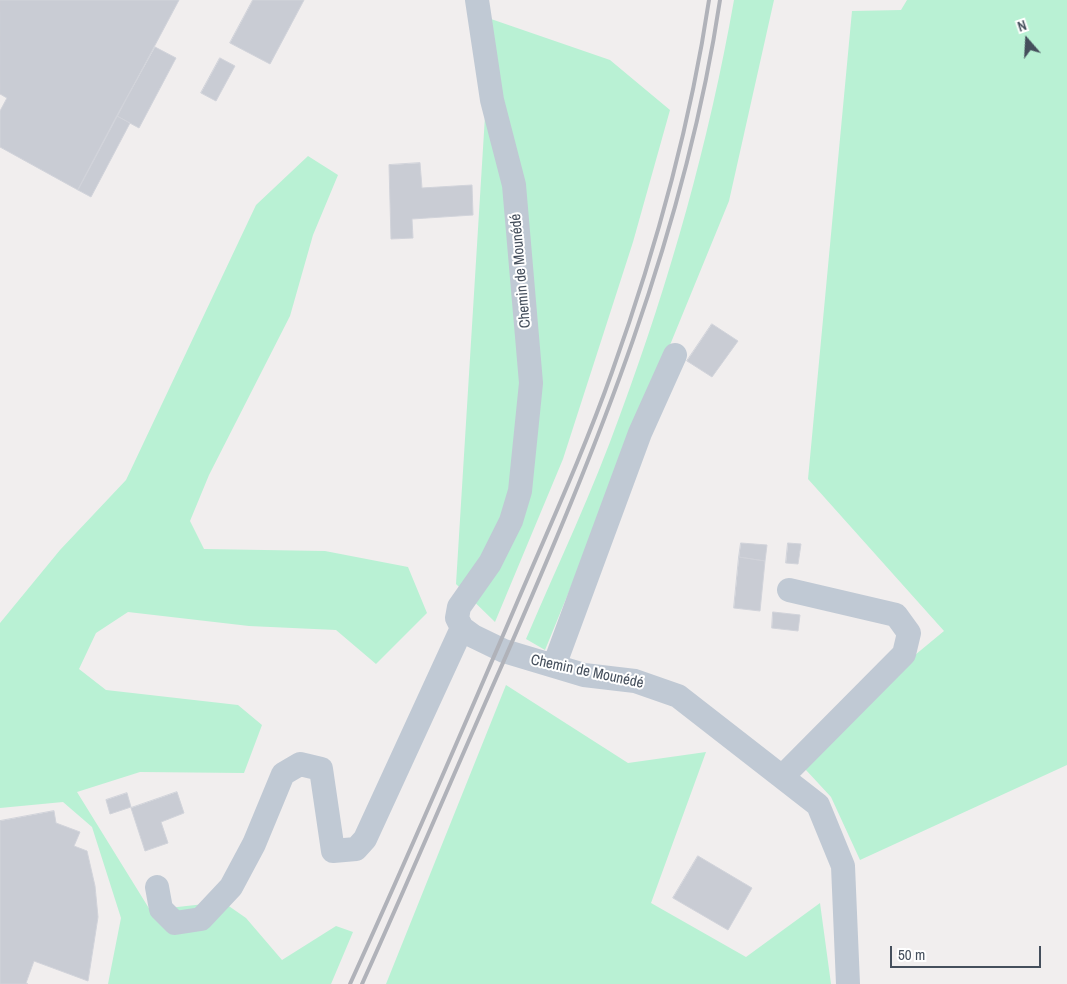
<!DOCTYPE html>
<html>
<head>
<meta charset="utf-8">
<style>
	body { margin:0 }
	#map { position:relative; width:1067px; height:984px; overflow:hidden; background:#f1eeee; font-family:"Archivo Narrow",sans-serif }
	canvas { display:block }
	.north { position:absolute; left:1002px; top:15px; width:50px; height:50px; -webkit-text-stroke:4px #fff; paint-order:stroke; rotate:341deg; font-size:14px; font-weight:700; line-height:20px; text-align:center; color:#454f5c }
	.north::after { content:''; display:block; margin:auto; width:18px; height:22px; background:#454f5c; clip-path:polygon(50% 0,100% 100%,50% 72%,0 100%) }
	.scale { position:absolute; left:890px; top:946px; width:151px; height:22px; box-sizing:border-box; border:2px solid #454f5c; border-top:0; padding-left:6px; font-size:15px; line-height:18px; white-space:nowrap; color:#454f5c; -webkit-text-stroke:4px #fff; paint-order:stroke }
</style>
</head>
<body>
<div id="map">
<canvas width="1067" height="984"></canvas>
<div class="north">N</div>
<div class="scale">50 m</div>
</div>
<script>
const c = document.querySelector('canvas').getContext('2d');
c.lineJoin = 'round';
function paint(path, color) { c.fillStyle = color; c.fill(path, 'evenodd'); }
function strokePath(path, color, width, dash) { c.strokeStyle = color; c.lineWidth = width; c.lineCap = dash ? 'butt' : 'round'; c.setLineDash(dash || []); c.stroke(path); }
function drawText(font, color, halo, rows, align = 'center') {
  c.font = font + ' "Archivo Narrow",sans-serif'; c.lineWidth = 4; c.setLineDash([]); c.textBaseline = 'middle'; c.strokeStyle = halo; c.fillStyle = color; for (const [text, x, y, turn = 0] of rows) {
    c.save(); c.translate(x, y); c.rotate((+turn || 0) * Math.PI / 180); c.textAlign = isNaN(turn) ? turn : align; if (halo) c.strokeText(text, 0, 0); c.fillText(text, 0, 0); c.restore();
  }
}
paint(new Path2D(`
	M734,0H774L729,201L545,650L526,639C558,564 593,491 620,415C670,280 709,142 734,0Z
	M907,0H1067V765L860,860L831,797L793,756L944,631L808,479L852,11L901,10Z
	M491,19L610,60L670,110L633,242L563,459L495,622L456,584Z
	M308,156L338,175L313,235L290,316L209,475L190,521L204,549L325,551L408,567L427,613L376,664L336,630L249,626L128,612L96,633L79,669L106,690L238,705L262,725L244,773L140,772L77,792L150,910L223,902L246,918L282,960L336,926L353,932L331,984H108L121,918L92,827L63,802L0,808V623L60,550L126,480L256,205Z
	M506,685L628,763L706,752L651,903L746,957L820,903L831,984H386Z`), '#b9f1d4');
const building = new Path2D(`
	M0,0H179L78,190L0,147V111L7,98L0,94Z
	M253,0H304L270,64L230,43Z
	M155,47L176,58L139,128L117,116Z
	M220,58L235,66L216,101L201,93Z
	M117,116L130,123L91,197L78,190Z
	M420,163L422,188L472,185L473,215L412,219L413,238L391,239L389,165Z
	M712,324L738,341L712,377L687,361Z
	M741,543L767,545L765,561L739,557Z
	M788,543L801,544L798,564L786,563Z
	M739,557L765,561L760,611L734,608Z
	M773,612L800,615L798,631L772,628Z
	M177,792L184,813L161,822L168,843L145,851L131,808Z
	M127,793L131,807L110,814L106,800Z
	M54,811L56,823L80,832L74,846L87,851L95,886L98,917L88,981L34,961L26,983L28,984H0V821Z
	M698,856L752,888L728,930L673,898Z`);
paint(building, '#c9ccd4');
strokePath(building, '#d1d3da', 1);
strokePath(new Path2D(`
	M477,0L492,100L514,185L531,383L520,491L511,521L490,563L459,607L457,618L462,628L473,636L504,651L584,675L635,681L678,696L818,805L843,866L848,984
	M554,666L640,433L675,355
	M782,777L904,654L909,633L896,615L789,590
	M157,887L161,909L175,923L201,919L231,887L254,844L283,774L300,764L321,769L333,851L356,849L365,839L462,628`), '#c0c9d4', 24);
strokePath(new Path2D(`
	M350,984C406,861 460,736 513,612C547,532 583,454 612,372C655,252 690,127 709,0
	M362,984C410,878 455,771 502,665C596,450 685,234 720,0`), '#b0b2b9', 4);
drawText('15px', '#454f5c', '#fff', [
	["Chemin de Mounédé",521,271,-95],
	["Chemin de Mounédé",587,672,12]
]);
</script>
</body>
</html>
